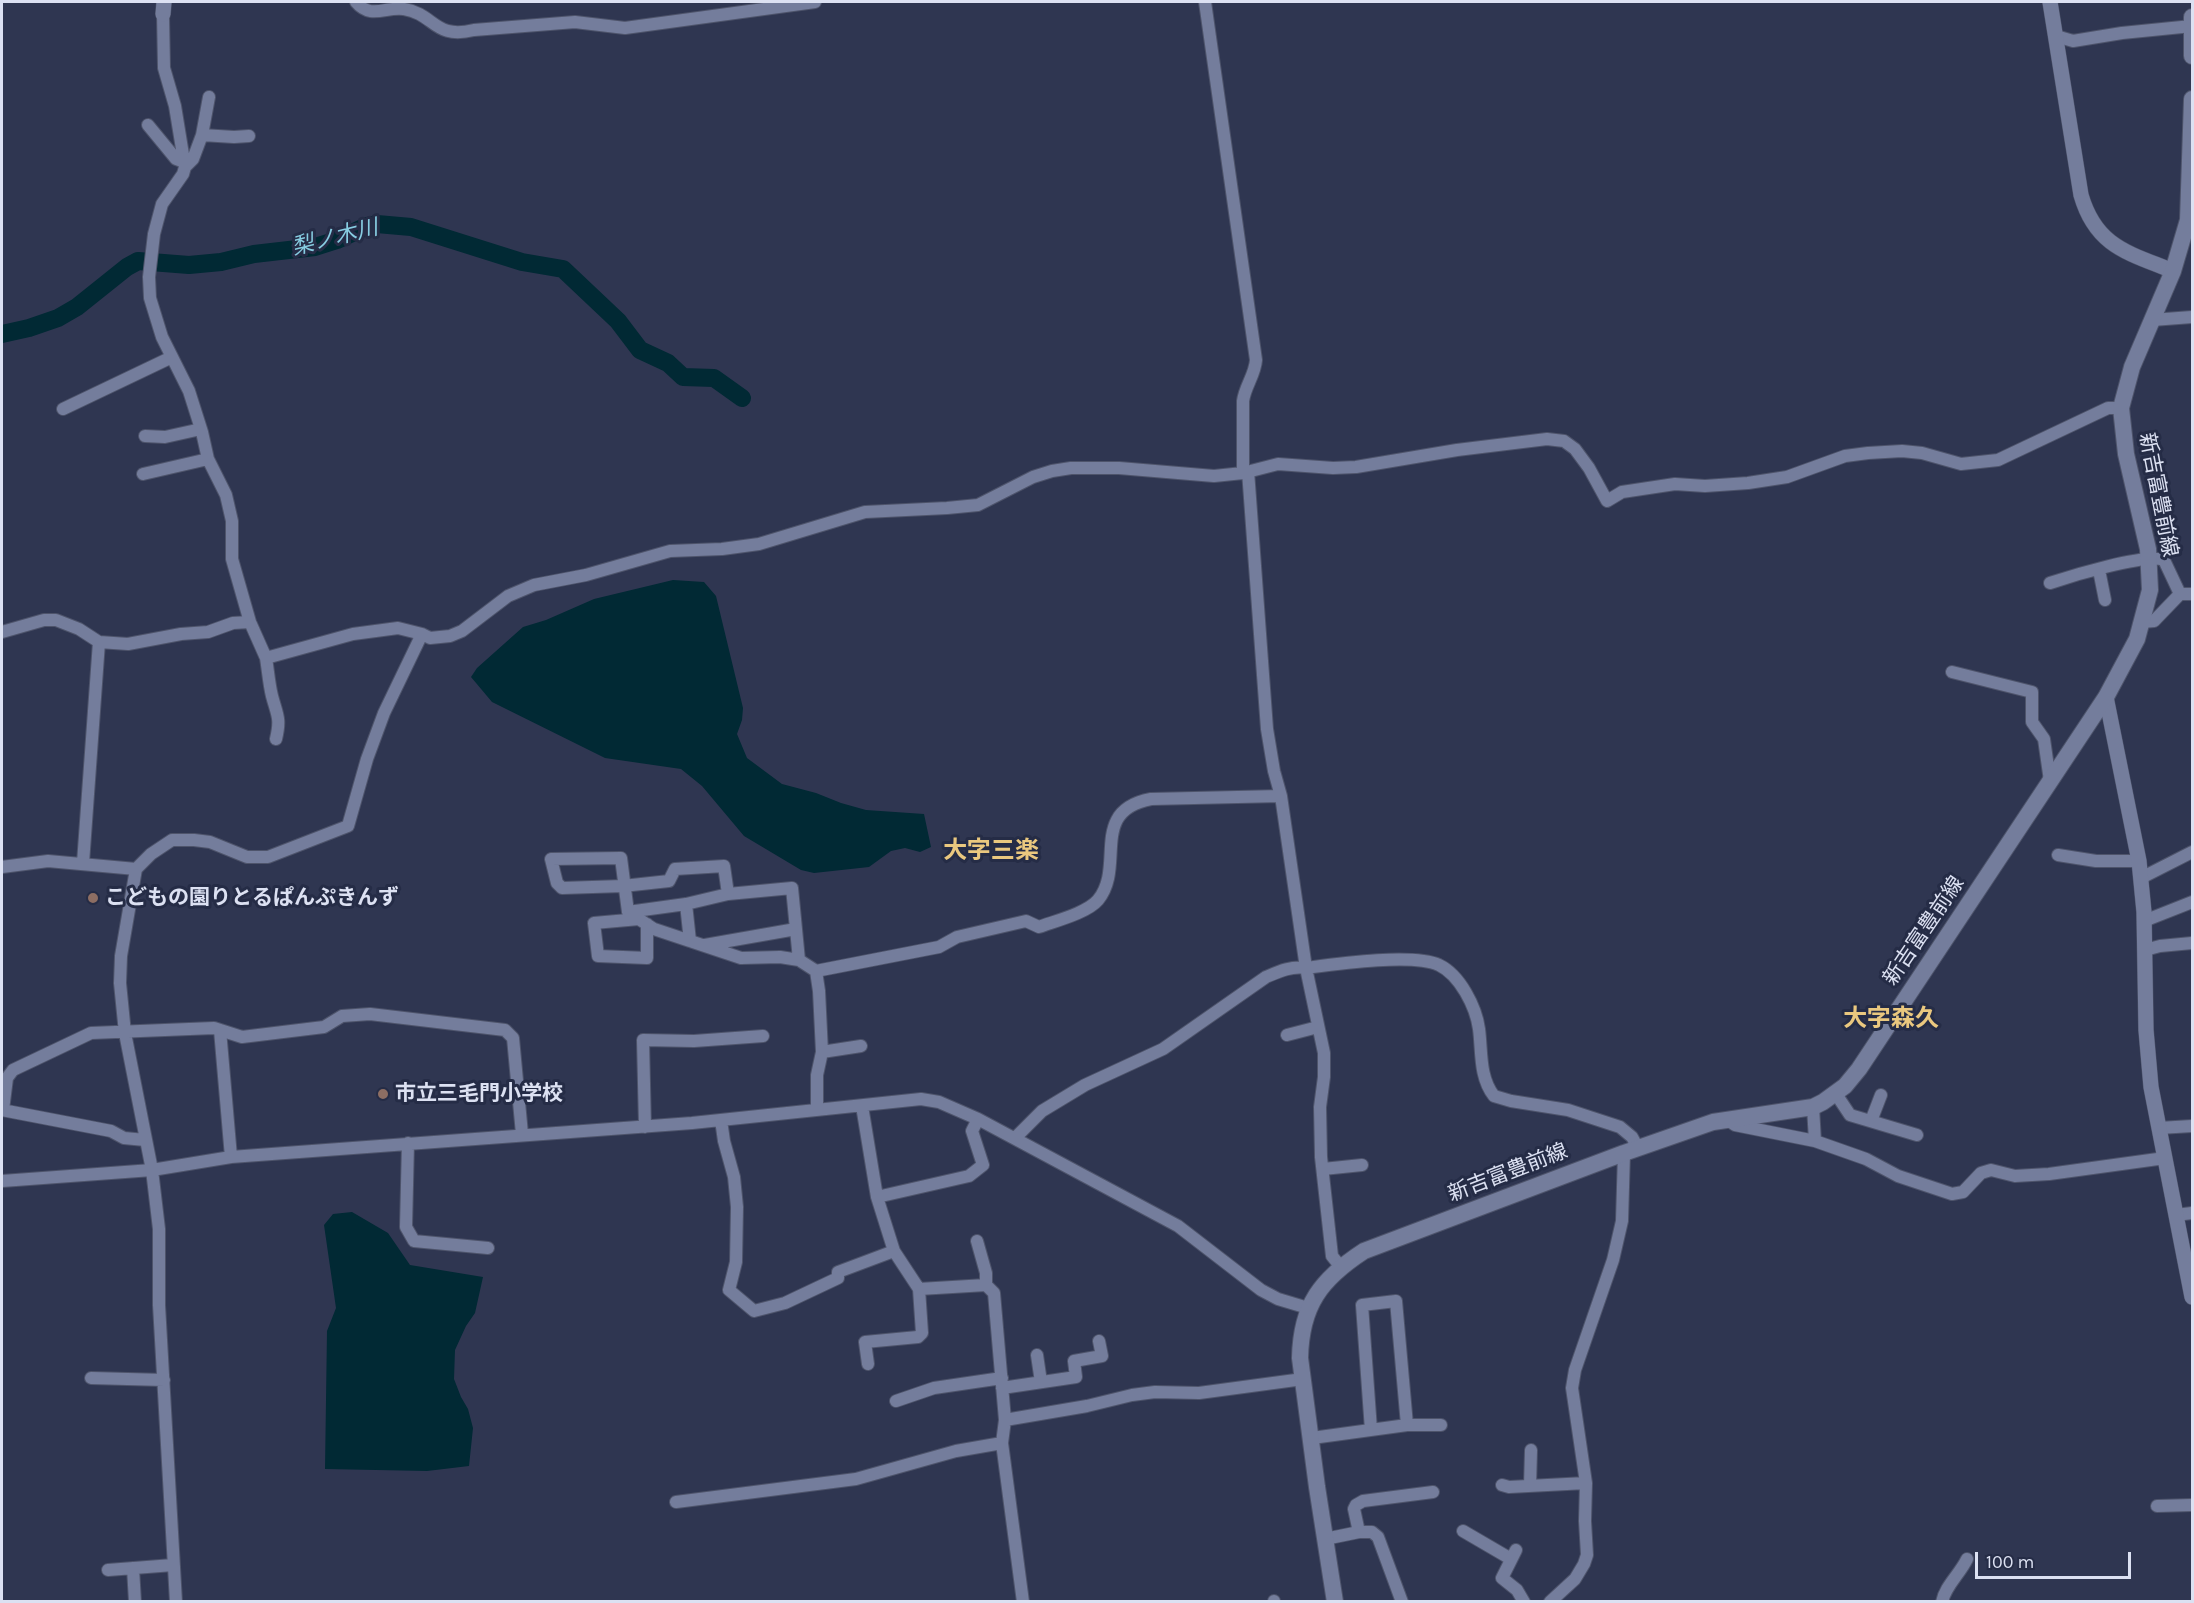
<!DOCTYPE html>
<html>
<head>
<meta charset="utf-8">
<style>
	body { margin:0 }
	#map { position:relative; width:2194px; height:1603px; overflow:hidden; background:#2f3651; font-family:Karla,sans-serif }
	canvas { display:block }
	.frame { position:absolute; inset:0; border:3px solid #dce1f2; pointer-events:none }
	.scale { position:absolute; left:1975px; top:1552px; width:156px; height:27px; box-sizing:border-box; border:3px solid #dce1f2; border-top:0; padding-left:8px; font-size:18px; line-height:21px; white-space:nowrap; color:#dce1f2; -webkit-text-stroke:4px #252c46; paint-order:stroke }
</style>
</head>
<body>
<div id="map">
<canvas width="2194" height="1603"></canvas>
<div class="frame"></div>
<div class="scale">100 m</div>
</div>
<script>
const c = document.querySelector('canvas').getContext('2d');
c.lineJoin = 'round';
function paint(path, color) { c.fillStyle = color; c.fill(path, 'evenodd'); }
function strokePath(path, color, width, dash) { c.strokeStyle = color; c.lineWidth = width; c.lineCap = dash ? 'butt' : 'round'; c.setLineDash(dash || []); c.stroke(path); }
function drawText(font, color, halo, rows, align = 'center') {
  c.font = font + ' Karla,"Noto Sans JP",sans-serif'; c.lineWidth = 6; c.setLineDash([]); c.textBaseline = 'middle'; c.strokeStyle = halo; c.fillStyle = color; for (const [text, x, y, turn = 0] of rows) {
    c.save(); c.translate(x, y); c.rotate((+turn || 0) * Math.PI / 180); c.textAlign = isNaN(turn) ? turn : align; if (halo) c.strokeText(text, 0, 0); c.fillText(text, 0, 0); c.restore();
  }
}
paint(new Path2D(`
	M673,580L704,582L716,596L743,708L742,720L737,734L747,758L782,784L816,793L841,803L866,810L924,814L931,847L920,852L905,848L891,851L869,867L814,873L801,870L744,836L702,786L681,769L605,758L492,702L471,677L477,668L523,627L546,620L594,599Z
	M352,1212L388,1233L410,1265L483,1277L475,1313L466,1326L455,1350L454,1379L461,1397L468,1409L473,1428L469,1466L427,1471L325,1469L327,1331L336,1308L324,1225L333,1214Z`), '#012934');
strokePath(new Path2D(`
	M2,334L29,328L58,318L77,307L127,267L138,261L189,265L221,262L254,254L315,247L337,240L367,226L377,224L411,227L522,262L563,269L618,321L640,350L668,363L683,377L714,378L742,398`), '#012934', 18);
const minor = new Path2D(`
	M356,2C371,20 386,6 404,9C435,14 434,40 474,30L575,22L625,28L815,2
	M1205,2L1256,360C1255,375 1245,386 1243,401V473
	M163,14L164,68L175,106L185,167L183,174L162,204L154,234L149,277L150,298L162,337L189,391L202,432L208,459L226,495L232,521V559L250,622L266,658L353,634L398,628L422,634L430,638L450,636L462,631L508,596L534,585L586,575L670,551L722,549L759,544L865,512L947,508L978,505L1033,477L1052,471L1071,468H1119L1214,476L1243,473L1278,464L1333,468L1356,467L1457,450L1547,439L1564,441L1575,449L1589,468L1607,501L1622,492L1675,484L1705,486L1748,483L1787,477L1845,456L1868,453L1902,451L1922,453L1961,464L1998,460L2108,408H2121
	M2056,36L2073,41L2122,33L2192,26
	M148,125L176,159L184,162
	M202,135L209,97
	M185,167L193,159L202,135L234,137L249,136
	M2152,320L2192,317
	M63,409L172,357
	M145,436L165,437L201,429
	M1248,471L1267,729L1274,771L1281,796L1306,968L1324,1053V1077L1320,1107L1321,1157L1332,1256L1340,1266
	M143,474L208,459
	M2099,570L2105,600
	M2050,583C2071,576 2146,553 2164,560L2180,594L2154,621L2142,622
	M2180,594H2192
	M2,632L44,620H56L79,629L99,642L128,644L181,634L208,632L233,623L250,622
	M266,658C268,670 269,684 272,696C277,715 281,718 276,739
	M1952,672L2032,692V722L2044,739L2050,781
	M2058,855L2096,861H2139
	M83,863L99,642
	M2,867L48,861L136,869
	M2141,878L2192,852
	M728,894L724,866L675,869L669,881L623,886L562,888L557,883L551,859L621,858L628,912L654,929L741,958L780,957L799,960L816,971L939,947L957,937L1026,921L1039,927C1055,921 1087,913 1098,900C1126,866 1088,811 1151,799L1281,796
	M686,904L690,941
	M628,912L686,904L728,894L792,888L799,960
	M639,919L594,923L598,956L647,958V924
	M2144,921L2192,902
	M705,945L796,929
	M2145,950L2160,946L2192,943
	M816,971L819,991L822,1052L817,1075V1110
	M220,1030L231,1157
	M1287,1035L1318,1027
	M822,1052L861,1046
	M1836,1094L1850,1115L1917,1135
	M862,1106L877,1197L894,1251L919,1289L922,1333L918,1337L865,1342L868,1364
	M1813,1107L1815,1141L1866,1159L1898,1176L1952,1194L1963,1192L1981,1173L1991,1170L2015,1176L2049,1174L2165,1158
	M2,1110L111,1131L124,1138L145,1140
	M3,1110L7,1078L13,1070L91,1033L214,1028L242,1037L324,1027L342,1016L370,1014L505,1030L513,1038L522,1134
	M721,1120L724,1141L734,1177L737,1207L736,1262L729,1290L754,1311L785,1303L838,1278V1272L894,1251
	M1729,1121L1735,1125L1815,1141
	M1871,1121L1881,1095
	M645,1127L643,1040L694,1041L763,1036
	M2159,1128L2192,1126
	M1015,1138L1042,1111L1085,1085L1163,1049L1266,977C1280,971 1291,966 1306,968C1336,964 1412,953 1439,965C1460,975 1476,1007 1479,1029C1482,1051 1479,1077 1494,1096L1511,1101L1568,1110L1620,1127L1632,1137L1638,1148
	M408,1143L406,1227L414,1241L488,1248
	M1323,1169L1362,1165
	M2,1181L152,1170L231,1157L692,1123L921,1099L939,1102L978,1119L1178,1226L1261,1290L1278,1299L1308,1308
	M877,1197L969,1176L983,1165L972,1131L978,1119
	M2176,1215L2192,1213
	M977,1241L986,1273V1285
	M919,1289L986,1285L994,1293L1005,1420
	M1037,1355L1041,1382
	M91,1378L164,1380
	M1002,1388L1076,1377L1074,1361L1102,1356L1099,1341
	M896,1401L934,1388L1002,1378
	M1371,1430L1362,1305L1396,1301L1407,1425
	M1312,1438L1407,1425H1441
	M1502,1485L1509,1487L1586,1483
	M1530,1486L1531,1450
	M676,1502L856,1479L956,1451L1002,1443
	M2157,1506L2192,1505
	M1463,1531L1511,1559
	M1359,1532H1372L1378,1537L1402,1602
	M1325,1539L1359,1532L1354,1509L1356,1505L1363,1501L1433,1492
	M1516,1550L1502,1578L1517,1590L1524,1602
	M133,1568L135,1602
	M108,1570L173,1565
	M1274,1601V1602
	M176,1602L159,1305V1229L152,1170L125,1033L120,983L121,956L136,869L151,854L172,840H194L210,842L247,857H268L348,826L367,759L384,713L422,634
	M1023,1602L1002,1443L1005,1420L1087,1406L1132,1395L1155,1392L1199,1393L1303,1379
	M1550,1602L1575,1579L1584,1564L1587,1555L1585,1521L1586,1483L1572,1388L1575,1370L1613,1260L1622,1221L1624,1153
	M1942,1602C1945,1586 1960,1574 1967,1559`);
const tertiary = new Path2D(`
	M2050,2L2081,195C2096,247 2129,253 2173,271
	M163,14L164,2
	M2106,697L2139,861L2144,912L2146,1030L2151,1087L2192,1297`);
const secondary = new Path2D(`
	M2192,17V56
	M1335,1602L1317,1487L1300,1358C1301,1305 1321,1279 1364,1251L1624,1153L1713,1122L1813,1107L1823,1102L1845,1086L1859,1069L2106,697L2137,639L2150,590L2148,549L2126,454L2121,408L2132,367L2173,271L2188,220L2192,99`);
strokePath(minor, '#4e546b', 14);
strokePath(tertiary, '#4e546b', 16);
strokePath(secondary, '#4e546b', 18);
strokePath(minor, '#747d9c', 12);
strokePath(tertiary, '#747d9c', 15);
strokePath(secondary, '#747d9c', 16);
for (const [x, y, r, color] of [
	[93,898,6,"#8d6e63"],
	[383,1094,6,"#8d6e63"]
]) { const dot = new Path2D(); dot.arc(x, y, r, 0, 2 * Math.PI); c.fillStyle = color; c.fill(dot); strokePath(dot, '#252c46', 2); }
drawText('21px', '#dce1f2', '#252c46', [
	["新吉富豊前線",2158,495,79],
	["新吉富豊前線",1924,931,-56],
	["新吉富豊前線",1508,1173,-21]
]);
drawText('bold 21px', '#dce1f2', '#252c46', [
	["こどもの園りとるぱんぷきんず",105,898],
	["市立三毛門小学校",395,1094]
], 'left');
drawText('italic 22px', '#87cde2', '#252c46', [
	["梨ノ木川",335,238,-14]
]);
drawText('bold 24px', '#eac87f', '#252c46', [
	["大字三楽",991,851],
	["大字森久",1891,1019]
]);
</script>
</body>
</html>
